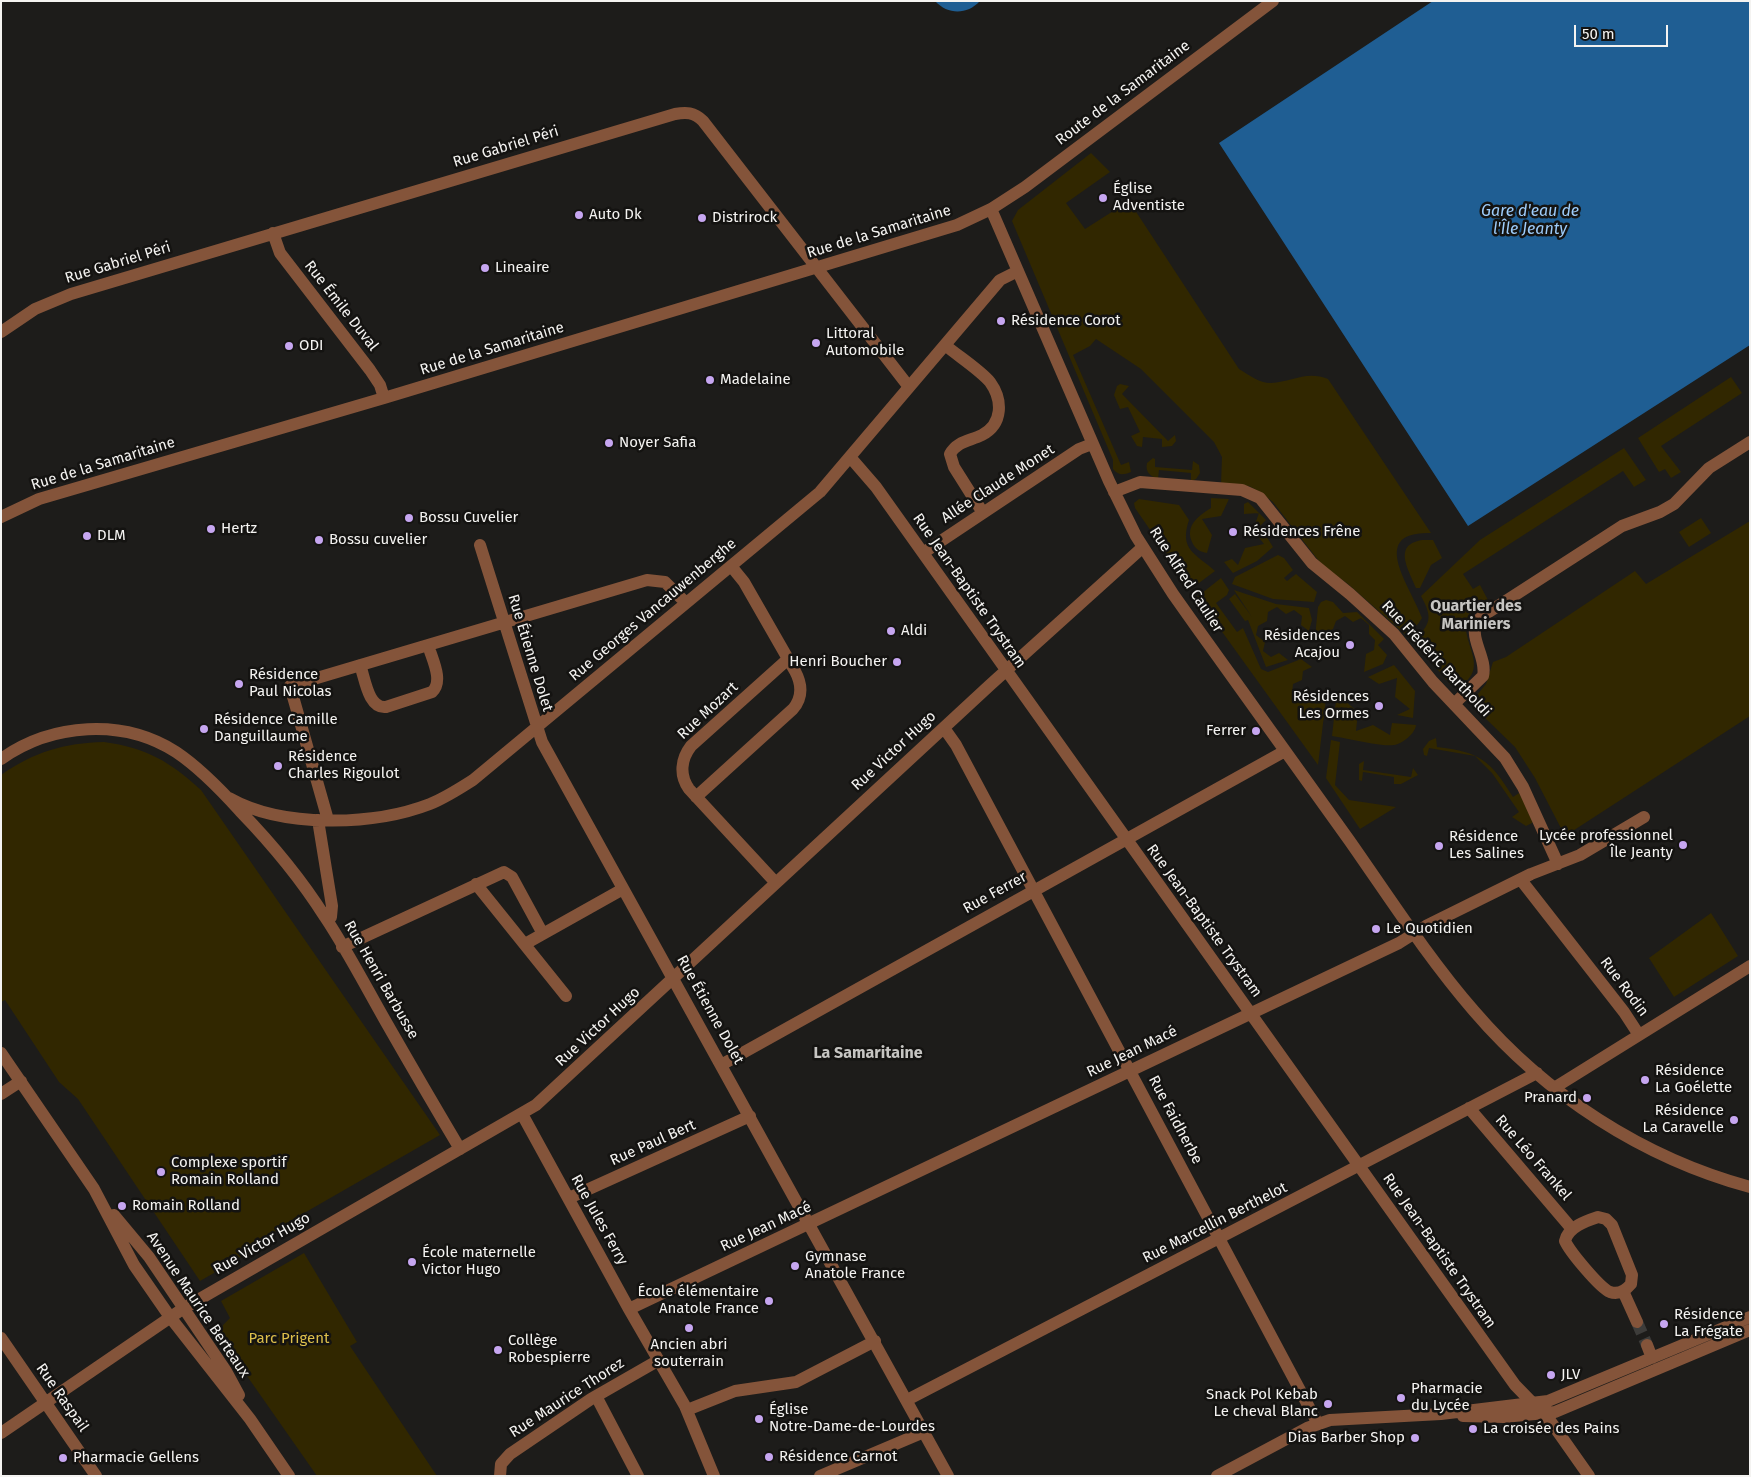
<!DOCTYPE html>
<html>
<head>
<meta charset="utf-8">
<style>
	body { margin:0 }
	#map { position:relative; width:1751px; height:1477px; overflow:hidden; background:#1d1c1a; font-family:"Fira Sans",sans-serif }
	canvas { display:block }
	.frame { position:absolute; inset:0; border:2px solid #f4f3f1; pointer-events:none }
	.scale { position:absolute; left:1574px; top:25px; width:94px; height:22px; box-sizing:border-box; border:2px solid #f4f3f1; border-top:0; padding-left:6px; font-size:15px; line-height:18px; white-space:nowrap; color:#f4f3f1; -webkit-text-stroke:4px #141311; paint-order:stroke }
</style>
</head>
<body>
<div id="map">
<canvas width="1751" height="1477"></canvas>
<div class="frame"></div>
<div class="scale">50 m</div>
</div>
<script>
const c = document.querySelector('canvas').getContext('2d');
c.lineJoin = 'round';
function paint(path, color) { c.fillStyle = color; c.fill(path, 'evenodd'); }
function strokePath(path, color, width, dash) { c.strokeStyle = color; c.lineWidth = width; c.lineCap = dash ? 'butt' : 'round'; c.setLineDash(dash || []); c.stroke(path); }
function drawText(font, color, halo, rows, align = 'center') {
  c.font = font + ' "Fira Sans",sans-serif'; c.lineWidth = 5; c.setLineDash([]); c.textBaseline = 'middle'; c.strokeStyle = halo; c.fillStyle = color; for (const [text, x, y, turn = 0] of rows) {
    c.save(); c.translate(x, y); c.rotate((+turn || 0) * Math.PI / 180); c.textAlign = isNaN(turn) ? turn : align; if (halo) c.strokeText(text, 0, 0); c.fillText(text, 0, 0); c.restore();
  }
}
paint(new Path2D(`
	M1091,153L1110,172L1066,203L1085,229L1129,201L1239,369C1249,375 1259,383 1271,383C1291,382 1307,370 1328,379L1431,533C1366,531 1412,588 1422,618L1418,624L1406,635L1348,584L1322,565L1273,502L1260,492L1249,486L1221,484L1222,457L1214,442L1141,369L1096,339L1090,346L1073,355L1121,465L1129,462L1131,472C1123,475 1119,476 1113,469V460L1012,221L1018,210Z
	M1731,377L1742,393L1661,446L1681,472L1671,478L1665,469L1659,472L1638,438Z
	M1120,384L1129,386L1122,394L1168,441L1175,435L1176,441L1172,446L1162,447V439L1143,437L1142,447L1137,446L1131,436L1140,432L1128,407L1120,409L1114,395L1117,386Z
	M1624,448L1646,480L1634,487L1623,471L1463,574L1473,589L1480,585L1489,602C1433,624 1503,663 1458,687L1450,684L1413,641C1431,624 1433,618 1421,596L1480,540Z
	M1153,458L1155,459V467L1192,470L1193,461L1199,465L1200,473L1196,479L1191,481V473L1159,470L1158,479C1150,476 1145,472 1147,463Z
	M1211,498L1229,499L1221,516L1202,519L1212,535L1207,553C1200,552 1195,549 1192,542C1185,526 1198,516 1211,508Z
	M1139,499L1179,505L1189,520C1179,550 1195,553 1215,571L1191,589L1135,508L1134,503Z
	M1248,502L1266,520L1260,526L1273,547L1257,561L1233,573L1224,562L1232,559L1238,565L1245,548L1264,544L1253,530L1259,513L1244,514V504Z
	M1701,518L1711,533L1689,547L1679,532Z
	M1750,521V716L1565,836L1535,778L1515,747L1482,715L1477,706V695L1486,684L1493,662L1506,657L1635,571L1646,584Z
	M1422,540H1433L1442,558L1431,565L1420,588H1416C1409,570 1392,545 1422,540Z
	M1278,555L1284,558L1293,570L1284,578L1287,581L1296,574L1317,592L1314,602L1273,599L1232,584L1235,577Z
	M1221,578L1229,590L1227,595L1216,603L1237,632L1243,628L1261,669L1268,672L1301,659L1312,667L1303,671L1302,680L1293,684L1292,694L1301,702L1308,697L1316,704L1326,699L1318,765L1197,597Z
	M1234,590L1276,604L1309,608L1312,620L1309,631L1301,625L1302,616L1294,610L1286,614L1277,607L1268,612L1267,621L1258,626L1256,635L1265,642L1263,651L1271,657L1279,653L1288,660L1266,667L1248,620L1245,621L1229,599L1235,594L1252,617Z
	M1326,600L1333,602L1343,613L1357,612L1384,639L1378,645L1387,655L1383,664L1364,672L1366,654L1374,650L1375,640L1369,634V625L1361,618L1353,622L1345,616L1336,621L1333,629L1315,637L1318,607L1321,602Z
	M1394,665L1415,691L1413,718L1397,715L1410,709L1395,697L1397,678L1379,684L1368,677Z
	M1336,700H1344L1358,712L1356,731L1373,725L1390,735L1392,723L1416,725C1415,734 1402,744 1394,745C1380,747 1347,738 1332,736Z
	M1436,738L1437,747C1480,752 1490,760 1513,797L1519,793L1533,819L1532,823L1526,826L1512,817L1519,812L1492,773L1475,756L1429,748L1427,756L1424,755L1423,749L1429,741Z
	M1331,740L1340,742L1335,785L1349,800L1396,807L1360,829L1326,778Z
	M104,742C147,748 169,761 201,790L440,1135L292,1220L233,1262L200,1281L78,1099L59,1082L5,1000L1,1002V775C34,752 64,743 104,742Z
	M1364,761L1363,770L1411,777L1413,768L1418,775L1401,784H1394V777L1363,772L1362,781L1359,780V764Z
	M1711,913L1738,956L1674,997L1649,958Z
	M304,1253L357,1342L350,1346L437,1476H317L219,1336L223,1325L230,1318L221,1301Z`), '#312700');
paint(new Path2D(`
	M935,1H980C967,15 948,15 935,1Z
	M1433,1H1750V345L1468,526L1219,143Z`), '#1f5e93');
strokePath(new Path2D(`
	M1637,1322L1647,1345`), '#3d3c3a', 12, [12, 6]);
strokePath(new Path2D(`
	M991,209L1109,481L1136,536L1173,594C1231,676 1290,757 1349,840C1389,897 1428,958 1474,1011C1546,1095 1643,1158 1750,1187
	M273,233L280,253L370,370L380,385L384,398
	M1,332L35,309L71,294L675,114C686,112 694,112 703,121L909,387
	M945,345C958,356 980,370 990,382C1003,400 1003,424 982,435C970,441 957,441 950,454L954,467L983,513
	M850,457L876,487L1515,1385L1551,1422L1589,1476
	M1114,492L1140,482L1242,490L1260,498L1312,563L1350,594L1394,634L1433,682L1505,758L1523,787L1558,864
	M1,517L39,499L384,398L957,225L991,209L1025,187L1273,1
	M480,545L542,742L948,1476
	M923,553L1079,449L1092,444
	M360,665C365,678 368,709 386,707L432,692C444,681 432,659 428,645
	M1454,704L1483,676C1488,656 1464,634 1481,617L1622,526L1660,512L1674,504L1709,468L1750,442
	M944,728L956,745L1318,1424
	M1,759C52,723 123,718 176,752C200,768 221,790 240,811C271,843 301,879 325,917C347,950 366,987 386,1022C410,1064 435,1107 460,1149
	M696,797L793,709C803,697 802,684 795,671L744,582L731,566
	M229,798C282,828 373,826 430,804C445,798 459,789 473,780L820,492L1000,280L1018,271
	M318,820L332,906L331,917H325
	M328,820L290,686L647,580L665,582L686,603
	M1521,880L1624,1012L1639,1035
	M776,883L689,789C679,775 681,759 691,746L788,659
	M476,884L566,996
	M525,944L623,889
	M342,947L504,872L512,877L543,934
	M1,1053L94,1189L134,1265L170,1317L250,1419L289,1476
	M721,1065L1285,751
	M1554,1088L1750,966
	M1,1094L21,1081
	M1469,1108L1572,1229
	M522,1114L629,1309L685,1406L714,1476
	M569,1198L750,1116
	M114,1215L149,1257L226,1371L239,1395
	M1598,1217L1606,1219L1612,1225L1632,1275L1631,1284C1626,1290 1619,1295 1610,1292C1600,1288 1570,1252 1565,1241C1568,1227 1586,1221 1598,1217Z
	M1623,1291L1637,1322
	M629,1309L1399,943L1426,926L1531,874L1580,855L1644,817
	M1,1338L96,1476
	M1647,1345L1652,1358
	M596,1396L638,1476
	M907,1400L1537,1073
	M687,1410L735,1391L796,1382L875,1341
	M1463,1416L1504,1417L1555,1412L1750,1330
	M1,1433L184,1308L536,1105L990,685L1143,547
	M500,1476L501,1464L510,1454L591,1399L659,1360
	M820,1476L924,1432
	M1217,1476L1307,1428L1330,1420L1441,1414L1548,1401L1750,1317`), '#84543a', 12);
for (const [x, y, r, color] of [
	[1103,198,5,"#c6a6f0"],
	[579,215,5,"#c6a6f0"],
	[702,218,5,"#c6a6f0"],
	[485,268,5,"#c6a6f0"],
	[1001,321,5,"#c6a6f0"],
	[816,343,5,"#c6a6f0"],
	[289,346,5,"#c6a6f0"],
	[710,380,5,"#c6a6f0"],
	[609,443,5,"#c6a6f0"],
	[409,518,5,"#c6a6f0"],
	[211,529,5,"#c6a6f0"],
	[1233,532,5,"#c6a6f0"],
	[87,536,5,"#c6a6f0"],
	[319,540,5,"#c6a6f0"],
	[891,631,5,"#c6a6f0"],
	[1350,645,5,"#c6a6f0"],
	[897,662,5,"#c6a6f0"],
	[239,684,5,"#c6a6f0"],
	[1379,706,5,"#c6a6f0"],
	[204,729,5,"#c6a6f0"],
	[1256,731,5,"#c6a6f0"],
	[278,766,5,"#c6a6f0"],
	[1683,845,5,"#c6a6f0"],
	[1439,846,5,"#c6a6f0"],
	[1376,929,5,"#c6a6f0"],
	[1645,1080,5,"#c6a6f0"],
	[1587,1098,5,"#c6a6f0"],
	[1734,1120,5,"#c6a6f0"],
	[161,1172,5,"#c6a6f0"],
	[122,1206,5,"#c6a6f0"],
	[412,1262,5,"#c6a6f0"],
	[795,1266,5,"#c6a6f0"],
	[769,1301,5,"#c6a6f0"],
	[1664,1324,5,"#c6a6f0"],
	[689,1328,5,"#c6a6f0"],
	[498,1350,5,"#c6a6f0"],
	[1551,1375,5,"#c6a6f0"],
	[1401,1398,5,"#c6a6f0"],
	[1328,1404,5,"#c6a6f0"],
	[759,1419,5,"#c6a6f0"],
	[1473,1429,5,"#c6a6f0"],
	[1415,1438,5,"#c6a6f0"],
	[769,1457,5,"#c6a6f0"],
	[63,1458,5,"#c6a6f0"]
]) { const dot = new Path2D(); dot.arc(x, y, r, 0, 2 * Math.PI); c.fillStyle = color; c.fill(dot); strokePath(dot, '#141311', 2); }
drawText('15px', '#f4f3f1', '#141311', [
	["Route de la Samaritaine",1123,93,-37],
	["Rue Gabriel Péri",506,147,-17],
	["Rue de la Samaritaine",879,232,-17],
	["Rue Gabriel Péri",118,263,-17],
	["Rue Émile Duval",341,306,52],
	["Rue de la Samaritaine",492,349,-17],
	["Rue de la Samaritaine",103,464,-17],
	["Allée Claude Monet",998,484,-33],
	["Rue Alfred Caulier",1186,580,57],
	["Rue Jean-Baptiste Trystram",969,591,55],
	["Rue Georges Vancauwenberghe",653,610,-40],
	["Rue Étienne Dolet",530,653,73],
	["Rue Frédéric Bartholdi",1436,659,47],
	["Rue Mozart",708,711,-43],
	["Rue Victor Hugo",894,751,-43],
	["Rue Ferrer",995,893,-29],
	["Rue Jean-Baptiste Trystram",1204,921,54],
	["Rue Henri Barbusse",381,980,60],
	["Rue Rodin",1624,987,53],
	["Rue Étienne Dolet",710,1010,61],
	["Rue Victor Hugo",598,1027,-43],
	["Rue Jean Macé",1132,1052,-26],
	["Rue Faidherbe",1175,1120,62],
	["Rue Paul Bert",653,1143,-24],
	["Rue Léo Frankel",1533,1158,49],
	["Rue Jules Ferry",599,1220,61],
	["Rue Marcellin Berthelot",1215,1223,-27],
	["Rue Jean Macé",766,1227,-25],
	["Rue Victor Hugo",262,1244,-30],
	["Rue Jean-Baptiste Trystram",1439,1251,55],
	["Avenue Maurice Berteaux",198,1305,56],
	["Rue Raspail",62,1398,55],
	["Rue Maurice Thorez",567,1398,-33]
]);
drawText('15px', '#f4f3f1', '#141311', [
	["Église",1113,189],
	["Adventiste",1113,206],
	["Auto Dk",589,215],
	["Distrirock",712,218],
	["Lineaire",495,268],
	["Résidence Corot",1011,321],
	["Littoral",826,334],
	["Automobile",826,351],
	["ODI",299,346],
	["Madelaine",720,380],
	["Noyer Safia",619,443],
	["Bossu Cuvelier",419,518],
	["Hertz",221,529],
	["Résidences Frêne",1243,532],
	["DLM",97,536],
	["Bossu cuvelier",329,540],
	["Aldi",901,631],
	["Résidences",1340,636,"right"],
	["Acajou",1340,653,"right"],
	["Henri Boucher",887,662,"right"],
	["Résidence",249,675],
	["Paul Nicolas",249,692],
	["Résidences",1369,697,"right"],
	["Les Ormes",1369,714,"right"],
	["Résidence Camille",214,720],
	["Danguillaume",214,737],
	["Ferrer",1246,731,"right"],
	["Résidence",288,757],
	["Charles Rigoulot",288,774],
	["Lycée professionnel",1673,836,"right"],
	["Île Jeanty",1673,853,"right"],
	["Résidence",1449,837],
	["Les Salines",1449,854],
	["Le Quotidien",1386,929],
	["Résidence",1655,1071],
	["La Goélette",1655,1088],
	["Pranard",1577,1098,"right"],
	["Résidence",1724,1111,"right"],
	["La Caravelle",1724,1128,"right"],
	["Complexe sportif",171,1163],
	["Romain Rolland",171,1180],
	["Romain Rolland",132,1206],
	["École maternelle",422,1253],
	["Victor Hugo",422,1270],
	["Gymnase",805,1257],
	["Anatole France",805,1274],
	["École élémentaire",759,1292,"right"],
	["Anatole France",759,1309,"right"],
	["Résidence",1674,1315],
	["La Frégate",1674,1332],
	["Collège",508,1341],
	["Robespierre",508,1358],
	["Ancien abri",689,1345,"center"],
	["souterrain",689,1362,"center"],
	["JLV",1561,1375],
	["Pharmacie",1411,1389],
	["du Lycée",1411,1406],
	["Snack Pol Kebab",1318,1395,"right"],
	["Le cheval Blanc",1318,1412,"right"],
	["Église",769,1410],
	["Notre-Dame-de-Lourdes",769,1427],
	["La croisée des Pains",1483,1429],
	["Dias Barber Shop",1405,1438,"right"],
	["Résidence Carnot",779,1457],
	["Pharmacie Gellens",73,1458]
], 'left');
drawText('15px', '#ddbf4b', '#141311', [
	["Parc Prigent",289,1339]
]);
drawText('italic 16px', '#9ecdfb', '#141311', [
	["Gare d'eau de",1530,212],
	["l'Île Jeanty",1530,230]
]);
drawText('bold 16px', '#c6c5c2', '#141311', [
	["Quartier des",1476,607],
	["Mariniers",1476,625],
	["La Samaritaine",868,1054]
]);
</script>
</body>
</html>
